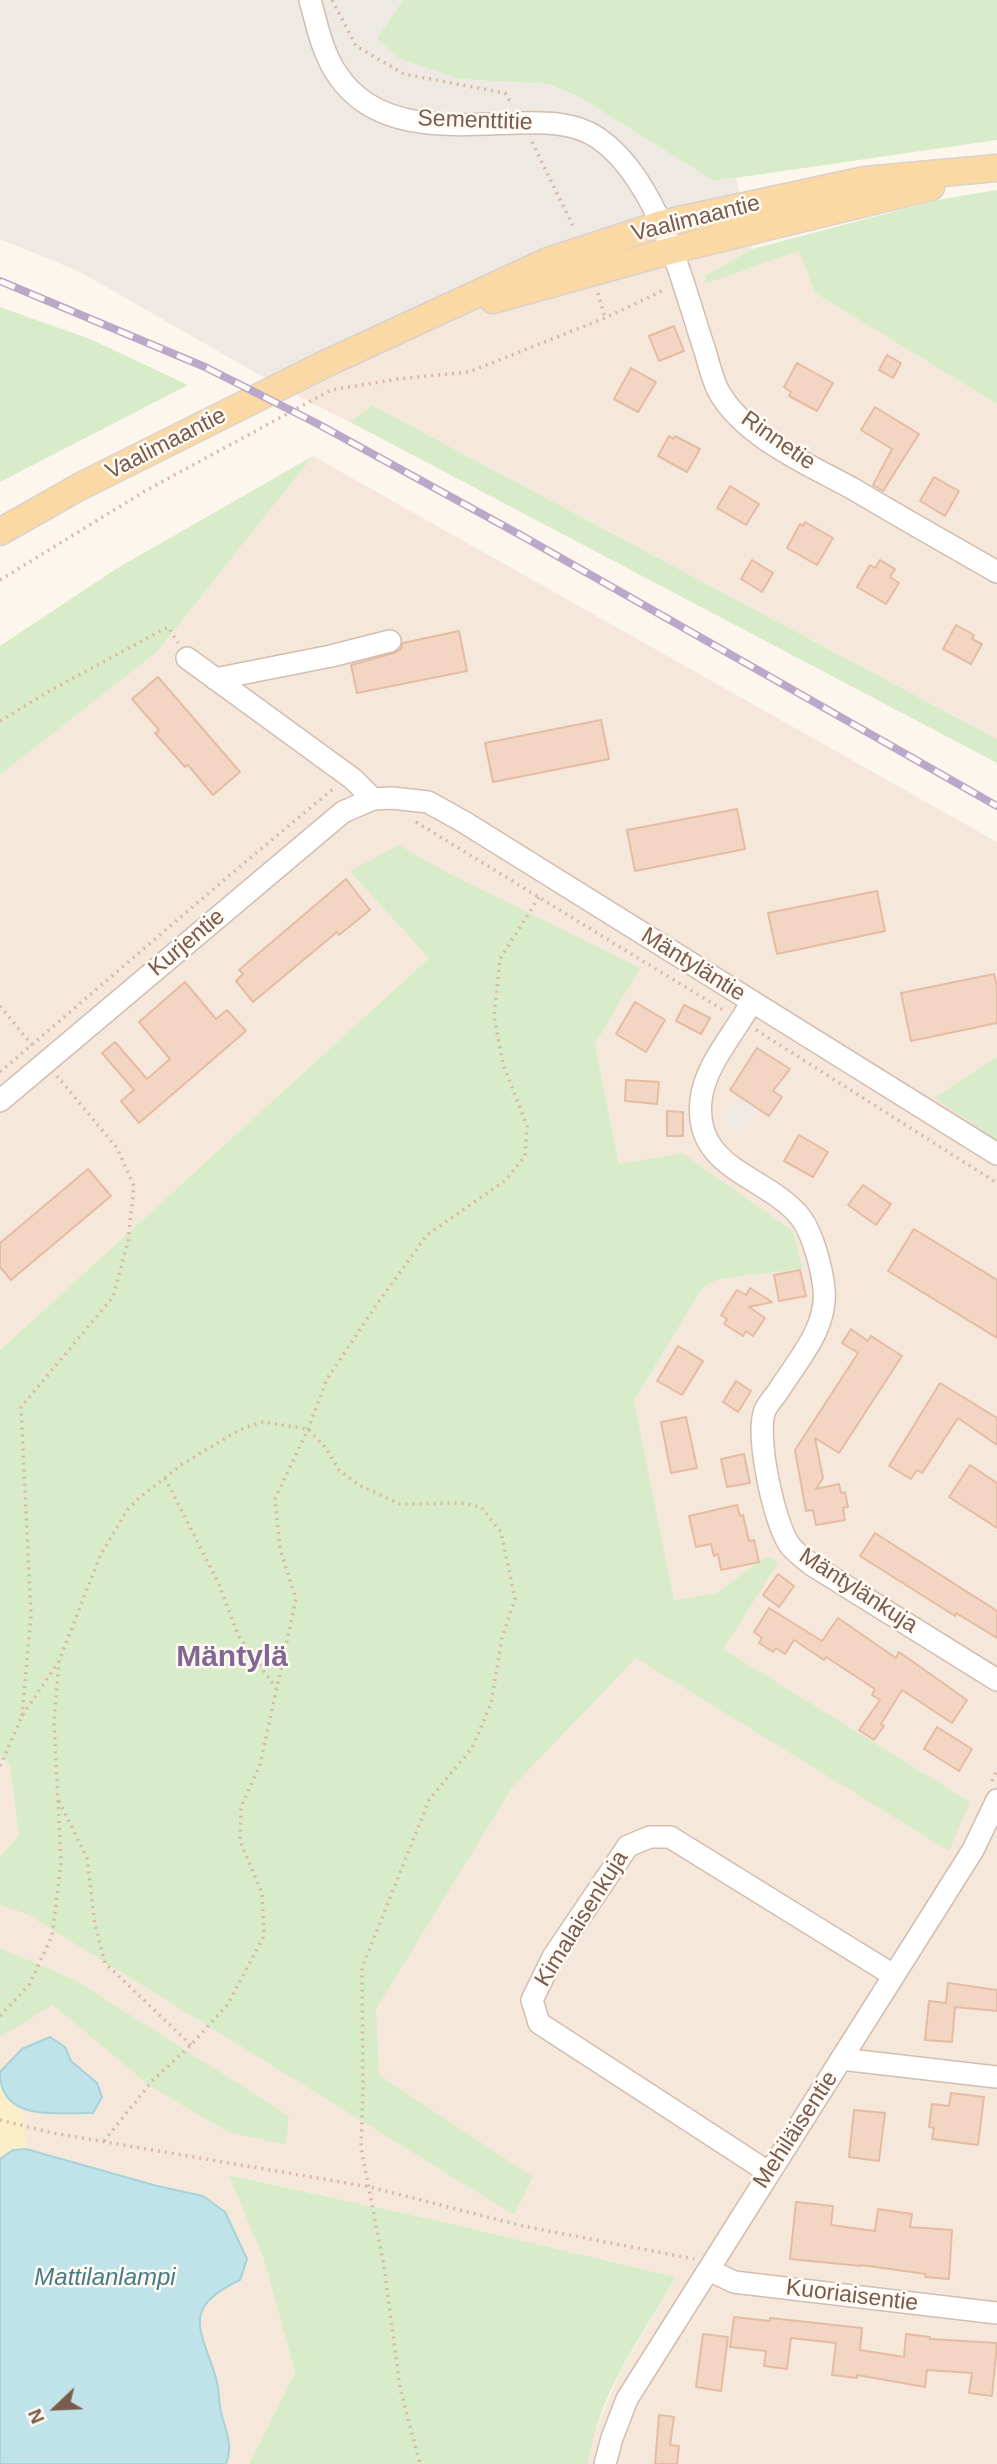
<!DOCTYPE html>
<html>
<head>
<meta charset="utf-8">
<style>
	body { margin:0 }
	#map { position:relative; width:997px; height:2464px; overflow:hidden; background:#fdf6ec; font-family:Helvetica,sans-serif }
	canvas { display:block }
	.north { position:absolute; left:21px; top:2373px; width:70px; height:70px; -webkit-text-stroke:5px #fffaf3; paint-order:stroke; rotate:247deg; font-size:19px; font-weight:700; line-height:28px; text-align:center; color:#7a5c4d }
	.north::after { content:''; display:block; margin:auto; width:24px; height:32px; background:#7a5c4d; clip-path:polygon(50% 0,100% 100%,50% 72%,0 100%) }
</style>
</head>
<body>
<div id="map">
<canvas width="997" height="2464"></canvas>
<div class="north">N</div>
</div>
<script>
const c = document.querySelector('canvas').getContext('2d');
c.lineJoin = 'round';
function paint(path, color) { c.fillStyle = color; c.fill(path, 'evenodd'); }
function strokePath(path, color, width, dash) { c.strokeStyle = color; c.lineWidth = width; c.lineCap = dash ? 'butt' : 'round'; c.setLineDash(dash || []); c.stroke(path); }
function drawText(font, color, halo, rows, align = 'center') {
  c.font = font + ' Helvetica,sans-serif'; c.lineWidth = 5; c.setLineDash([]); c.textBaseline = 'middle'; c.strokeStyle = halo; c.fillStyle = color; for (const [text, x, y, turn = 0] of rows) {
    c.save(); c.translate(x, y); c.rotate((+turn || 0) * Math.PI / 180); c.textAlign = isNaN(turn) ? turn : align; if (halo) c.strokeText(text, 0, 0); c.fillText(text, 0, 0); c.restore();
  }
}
paint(new Path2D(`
	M745,218L752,249L706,275L800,251L815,293L997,404V739L372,405L350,422L284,389L479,296L634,245Z
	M313,456L997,842V2464H588L591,2440L621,2370L676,2277L439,2221L230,2175L264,2260L295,2373L249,2464H0V1905L362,2001L634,1401L703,1287L719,1279L803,1269L619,1164L595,1044L429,958L0,1350V775L157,652Z
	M0,1753L10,1767L19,1835L0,1857Z`), '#f5e8da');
paint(new Path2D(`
	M0,0H403L377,38L459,79L547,84L578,96L714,181L736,178L745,218L634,245L479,296L284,389L80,272L0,239Z
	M740,1096L757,1108L739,1134L720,1121Z`), '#efe9e4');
paint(new Path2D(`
	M403,0H997V140L714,181L578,96L547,84L459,79L400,59L377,38Z
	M997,190V404L815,293L799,251L704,284L706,275L752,249L938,200Z
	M0,307L90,339L188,385L0,482Z
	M372,405L997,739V763L350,422Z
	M313,456L157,652L0,775V646L116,569Z
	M399,845L444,871L640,968L595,1044L619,1164L682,1153L793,1231L803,1269L719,1279L703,1287L634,1401L674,1601L717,1593L767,1556L778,1563L723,1649L970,1802L949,1851L636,1658L513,1786L376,2009L379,2075L533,2177L514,2215L27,1914L0,1905V1857L19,1835L10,1767L0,1753V1350L429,958L350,871Z
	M997,1057V1140L934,1098Z
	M0,1948L75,1980L289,2116L286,2145L228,2132L150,2086L53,2005L0,2037Z
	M229,2175L439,2221L676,2277C642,2335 597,2396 588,2464H249L295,2373L264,2260Z`), '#d8ecc9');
paint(new Path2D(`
	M0,2075C3,2093 8,2101 23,2111L26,2149L13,2150L0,2159Z`), '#fcefc7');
const water = new Path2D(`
	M50,2037L65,2047L71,2061L97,2083L102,2097L93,2113C58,2112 0,2123 0,2072L22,2049Z
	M26,2149L157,2186L203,2196L225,2212L247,2259L240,2280C180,2308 201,2329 216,2378C220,2391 218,2404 222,2416C227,2434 233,2446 226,2464H0V2159L13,2150Z`);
paint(water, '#bfe3e8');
strokePath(water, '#a5d3da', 2);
const building = new Path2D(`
	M674,326L684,351L659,361L649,336Z
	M887,355L901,363L893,378L879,370Z
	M797,363L833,383L817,411L789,396L791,392L784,387Z
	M631,368L656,382L638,412L614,399Z
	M875,407L919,434L883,491L873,485L892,449L861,430Z
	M669,436L673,439L675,436L700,449L687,472L658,456Z
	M934,477L959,491L945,516L920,501Z
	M730,486L759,504L746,525L717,508Z
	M805,522L833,538L817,565L787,548L800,524L803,526Z
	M752,560L773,573L762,592L741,579Z
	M880,560L895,569L890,577L899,583L886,604L857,587L870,565L875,568Z
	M956,625L974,635L972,639L982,644L971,664L943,649Z
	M459,631L467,671L357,693L351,665L394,653L400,650L403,643Z
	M158,677L240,772L213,795L188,765L185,767L155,733L159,730L132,699Z
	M601,720L609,759L493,782L485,743Z
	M737,809L745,849L635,871L627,830Z
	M346,879L370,910L339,935L337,932L253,1002L236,981L243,974L239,970Z
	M877,891L885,931L777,954L768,913Z
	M994,974L997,986V1023L911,1041L901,993Z
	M185,982L216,1019L227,1010L246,1031L139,1123L121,1101L134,1090L102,1053L115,1042L147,1079L170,1059L139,1022Z
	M635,1002L665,1020L646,1052L616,1034Z
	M684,1005L710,1018L701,1034L676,1021Z
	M757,1048L790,1069L773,1091L782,1097L769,1116L730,1090Z
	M626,1080L659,1082L657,1104L625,1101Z
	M667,1111L683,1112V1136H667Z
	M799,1135L828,1152L813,1177L784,1161Z
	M88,1169L111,1196L11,1280L0,1267V1243Z
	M863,1185L891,1204L876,1225L848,1205Z
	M914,1229L997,1280V1338L888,1271Z
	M800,1270L806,1296L779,1301L774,1275Z
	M750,1288L772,1302L749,1307L765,1318L753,1336L746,1331L743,1336L724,1324L727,1319L721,1315L737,1290L746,1295Z
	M851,1329L868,1341L871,1336L902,1356L839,1453L815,1438L823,1478L816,1489L839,1484L841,1493L845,1492L848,1507L843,1508L845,1520L816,1525L813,1510L806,1511L795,1450L858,1353L842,1343Z
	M678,1346L703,1361L682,1395L657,1381Z
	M736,1381L751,1391L738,1412L723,1402Z
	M940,1383L997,1418V1445L958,1418L922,1473L917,1470L911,1479L889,1466Z
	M686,1417L697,1468L671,1473L661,1422Z
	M744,1454L750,1483L727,1487L721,1459Z
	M970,1465L997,1483V1528L949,1497Z
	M737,1505L740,1516L743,1515L749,1541L754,1540L759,1562L721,1570L718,1554L714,1556L711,1544L696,1547L689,1516Z
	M875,1533L997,1611V1638L956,1613L955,1616L860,1556Z
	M778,1574L794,1586L779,1607L763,1595Z
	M769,1608L822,1641L838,1618L896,1658L899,1652L967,1700L952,1723L902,1690L881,1724L884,1726L874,1740L859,1730L880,1700L872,1695L875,1689L826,1657L824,1660L794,1640L785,1654L776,1648L773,1652L759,1643L762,1638L754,1632Z
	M937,1727L972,1749L959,1771L924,1749Z
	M948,1983L997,1990V2011L955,2007L952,2042L925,2040L929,2001L946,2003Z
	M951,2093L984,2097L978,2145L932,2139L934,2128L929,2127L932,2104L949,2106Z
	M854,2110L885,2113L879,2161L849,2157Z
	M796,2202L833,2206L831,2225L875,2231L878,2209L912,2214L910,2227L952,2230L949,2279L925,2277L926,2274L861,2265V2266L790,2259Z
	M734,2317L770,2321V2318L862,2328L860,2350L904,2357L906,2334L930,2337V2339L997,2343L992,2396L969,2393L972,2373L927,2370L925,2387L857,2375V2378L832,2375L836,2343L791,2338L787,2369L764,2366L766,2351L730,2347Z
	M703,2334L728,2337L721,2391L696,2387Z
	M659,2415L674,2417L670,2445L679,2446L677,2464H655Z`);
paint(building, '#f3d5c3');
strokePath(building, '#e6bba3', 2);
const minor = new Path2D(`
	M310,0C317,25 322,52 337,74C376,134 454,125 516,123C543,122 575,122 598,138C657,179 681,277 702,342C708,358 711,378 719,392C745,438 810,465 855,490C902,518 950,545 997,572
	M187,658L353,779L373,799
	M215,679L331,656L390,641
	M752,1001C736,1032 705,1064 701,1100C693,1171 768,1175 801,1218C813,1234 822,1269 824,1289C828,1328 797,1361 777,1393C773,1398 768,1404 765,1410C755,1435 774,1522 789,1544C794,1552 805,1559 812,1565L997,1680
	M0,1101L343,812L373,799L392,798L428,802L464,822L997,1154
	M841,2059L997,2077
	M768,2172L539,2023L532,2000L553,1957L628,1846L650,1837H670L893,1975
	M709,2270L734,2282L997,2313
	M605,2464L612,2438L627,2399L973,1850L997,1800`);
const major = new Path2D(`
	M493,300L673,250L931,187
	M0,532L79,487L325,364L548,261L661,224L865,180L997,168`);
strokePath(minor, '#d1beb0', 24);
strokePath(major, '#dad1cd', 29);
strokePath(new Path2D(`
	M332,0L356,46L404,74L505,93L512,105
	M532,142L575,230
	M598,293L605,318
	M0,580L145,491L331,390L398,379L469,372L605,318L664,290
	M0,721L51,690L168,627L178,643
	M416,822L723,1010
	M0,1006L32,1045
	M756,1030L997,1183
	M0,1072L224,880L334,788
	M165,1478L219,1584L238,1635L276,1688
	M22,1716L31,1615L21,1407L113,1297L128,1242L134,1186L117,1148L57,1076
	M0,1766L22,1716L59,1661
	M992,1781L997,1770
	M59,1801L87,1858L95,1925L105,1963L191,2045
	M0,2016L29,1985L52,1936L61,1863L54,1722L59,1661L100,1556L127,1510L139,1498L181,1465L229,1436L246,1427L263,1422L308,1429L326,1448L339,1470L359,1485L400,1504L461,1503L481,1507L501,1532L515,1599L502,1638L491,1704L472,1748L429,1800L362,1968L363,2087L361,2148L384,2266L400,2388L420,2464
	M0,2120L53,2133L370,2187L523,2226L694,2259
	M104,2141L153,2080L191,2045L228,2004L264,1936L262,1893L240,1841L241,1807L260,1765L296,1599L280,1549L275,1499L308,1429L327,1379L377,1304L427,1235L506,1180L525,1156L527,1126L503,1064L494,1016L500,959L539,897`), '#d9b8a5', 3.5, [2, 5]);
strokePath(minor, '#fff', 21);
strokePath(major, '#fbd9a5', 26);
const rail = new Path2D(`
	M0,281L205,367L318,424L524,537L997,806`);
strokePath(rail, '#b9a8c9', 8);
strokePath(rail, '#fffaf3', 5, [16]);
drawText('23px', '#7a5c4d', '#fffaf3', [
	["Sementtitie",475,121,2],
	["Vaalimaantie",696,219,-14],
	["Rinnetie",778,441,35],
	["Vaalimaantie",166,444,-27],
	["Kurjentie",187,943,-40],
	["Mäntyläntie",693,965,32],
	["Mäntylänkuja",858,1591,33],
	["Kimalaisenkuja",582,1919,-58],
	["Mehiläisentie",796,2130,-57],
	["Kuoriaisentie",852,2296,7]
]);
drawText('italic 24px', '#437c86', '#fffaf3', [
	["Mattilanlampi",105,2278]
]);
drawText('bold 30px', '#846695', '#fffaf3', [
	["Mäntylä",232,1658]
]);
</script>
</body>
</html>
